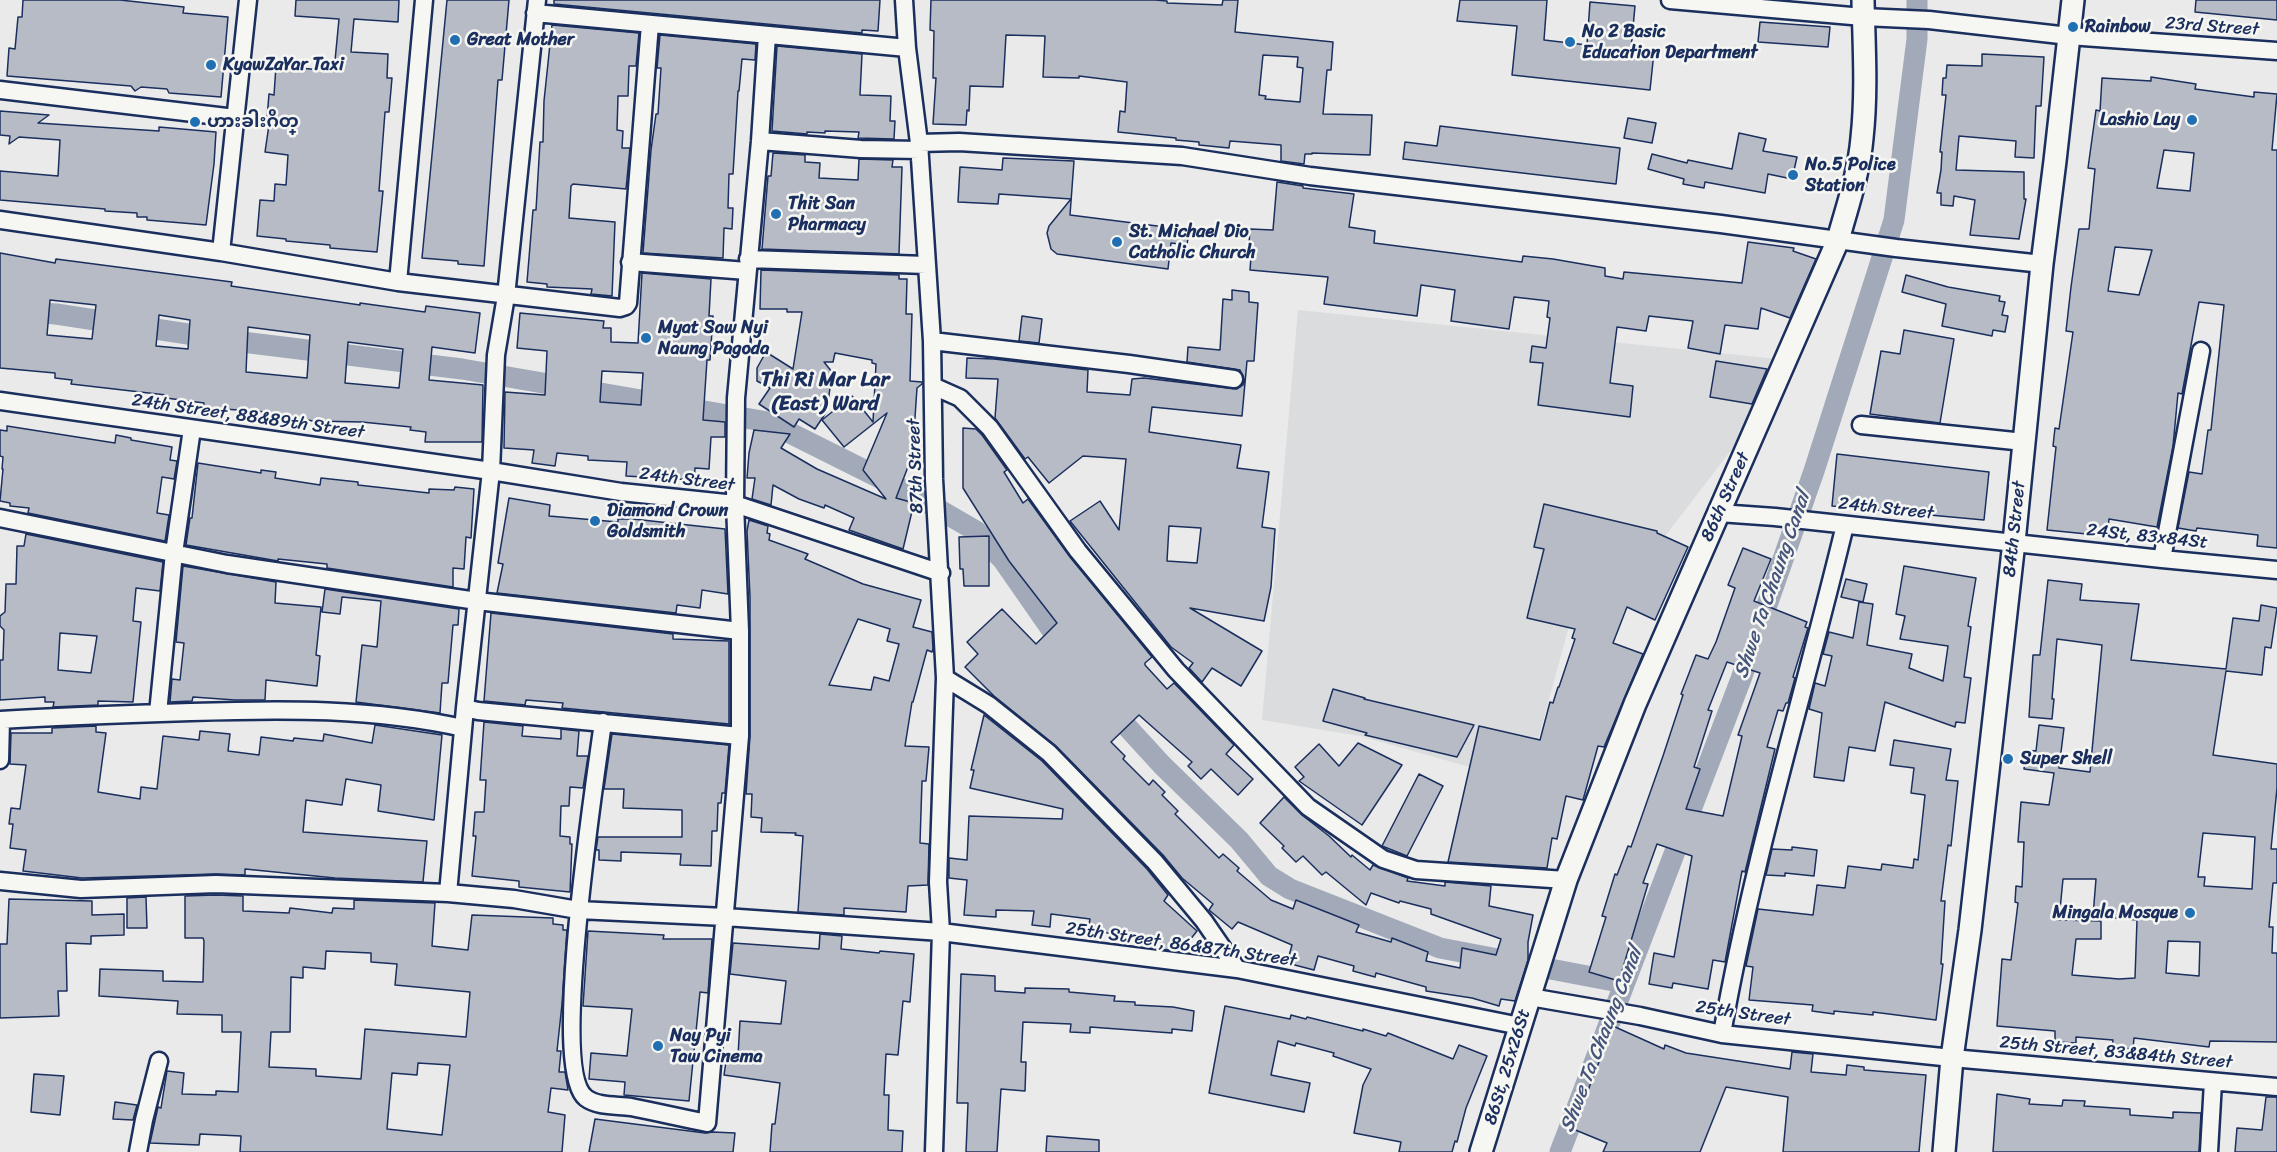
<!DOCTYPE html>
<html>
<head>
<meta charset="utf-8">
<style>
	body { margin:0 }
	canvas { display:block; background:#e9eae9 }
</style>
</head>
<body>
<canvas width="2277" height="1152"></canvas>
<script>
const c = document.querySelector('canvas').getContext('2d');
c.lineJoin = 'round';
function paint(path, color) { c.fillStyle = color; c.fill(path, 'evenodd'); }
function strokePath(path, color, width, dash) { c.strokeStyle = color; c.lineWidth = width; c.lineCap = dash ? 'butt' : 'round'; c.setLineDash(dash || []); c.stroke(path); }
function drawText(font, color, halo, rows, align = 'center') {
  c.font = font + ' Sriracha,"Noto Sans Myanmar",sans-serif'; c.lineWidth = 5; c.setLineDash([]); c.textBaseline = 'middle'; c.strokeStyle = halo; c.fillStyle = color; for (const [text, x, y, turn = 0] of rows) {
    c.save(); c.translate(x, y); c.rotate((+turn || 0) * Math.PI / 180); c.textAlign = isNaN(turn) ? turn : align; if (halo) c.strokeText(text, 0, 0); c.fillText(text, 0, 0); c.restore();
  }
}
paint(new Path2D(`
	M1298,310L1778,359L1761,411L1666,535L1633,608L1579,590L1526,783L1360,736L1262,720Z`), '#dadcde');
strokePath(new Path2D(`
	M0,310L56,314L234,341L462,369L768,422L914,495L976,531L1003,560L1067,652
	M1108,706L1162,765L1239,840L1269,876L1290,889L1440,948L1624,983
	M1560,1152L1741,679L1814,471L1894,220L1917,39V0`), '#a2aaba', 21);
const building = new Path2D(`
	M23,0H120L184,7L183,13L228,17L221,97L169,93L167,89L141,87L135,91L131,86L7,76L9,48L15,49L18,17H22Z
	M296,0H399L398,22L354,19L351,52L388,54L387,78H392L389,112H385L379,191H383L377,252L330,248V245L286,241V239L257,236L260,200L274,201L275,184L286,185L288,155L265,152L270,118H267L269,94L274,95L276,66L334,71L339,19L295,16Z
	M447,0H509L502,80H498L484,266L458,264V261L422,258Z
	M554,0H880L878,31L862,30V33L554,4Z
	M931,0H1155L1167,1V3L1222,5L1223,0H1238L1235,32L1333,42L1331,70H1327L1323,114L1372,115L1370,155L1312,153V154H1305L1304,164L1281,161V145L1230,141L1229,148L1199,145V142L1176,140V138L1118,132L1120,111L1125,112L1127,82L1079,76V78L1043,77L1045,36L1006,35L1003,87L970,86L969,111L967,110L966,125L933,124L936,78H933L934,31L930,30ZM1263,55L1298,57L1297,67L1303,68L1300,102L1265,99L1266,96L1259,95Z
	M1460,0H1547L1544,40L1587,45L1590,2L1635,6L1631,49L1654,52L1650,90L1512,75L1517,26L1457,21Z
	M2196,0H2277V20L2195,12Z
	M1760,22L1830,27L1828,47L1758,42Z
	M552,25L639,33L636,66H629L628,96H618L617,130L623,131L622,148H630L626,189L573,184L571,186L569,218L615,222L612,296L591,294L592,289L547,287V284L527,282L533,210H536L540,142H543L544,101Z
	M660,35L756,44L755,60L742,59L739,91H738L733,174H729L728,208H733L732,229L724,228L723,258L643,253L651,150L656,114H658L661,68H657Z
	M777,46L862,54L860,95L891,96L890,121H895L894,139L858,138L859,132L825,131V133L807,132V134L772,131Z
	M1982,54L2044,57L2041,106H2036L2034,158L2015,157L2016,141L1959,136L1956,170L2024,172V199H2026L2019,239L1970,235L1975,200L1954,196L1953,206L1941,205V193H1937L1941,170L1942,152H1940L1946,95H1942L1943,78H1946L1947,65L1982,66Z
	M2151,77L2196,84L2195,89L2254,97V92L2277,94L2272,150H2277V548L2257,546L2258,535L2197,528L2196,531L2178,528L2189,472L2202,474L2208,430H2211L2224,305L2199,302L2182,394L2178,393L2173,446L2157,527L2109,519L2107,536L2047,530L2056,447L2053,446L2055,428L2059,429L2073,332L2066,331L2071,287L2079,229H2089L2095,169L2088,168L2096,110L2100,111L2102,78L2151,81ZM2164,150L2194,153L2190,191L2157,188ZM2115,247L2152,250L2139,295L2108,291Z
	M0,111L49,115L38,123L159,131V127L216,132L214,164L206,225L147,220V217H137V213L105,211V209L0,200V171L58,176L60,140L19,137L9,144L10,136L0,135Z
	M1628,118L1656,123L1652,143L1624,138Z
	M1440,126L1620,148L1616,184L1403,159L1405,142L1437,146Z
	M1739,133L1766,139L1763,151L1797,157L1792,179L1768,174L1765,193L1705,182L1704,188L1683,184L1684,179L1648,169L1652,154L1687,163L1688,160L1732,169Z
	M773,153L805,155V162L820,163L819,178L858,180L859,159L893,160L892,167H902L899,254L762,249L768,176H771Z
	M1003,158L1074,161L1070,215L1189,230L1187,245L1171,243L1168,269L1057,254L1051,249L1047,233L1049,226L1071,199L999,194L998,204L958,202L960,167L1002,170Z
	M1277,182L1303,186V188L1354,194L1349,227L1375,231L1374,243L1522,262L1523,256L1553,259L1605,268V276L1623,279L1624,272L1742,283L1748,242L1794,248L1793,251L1816,259L1790,318L1761,308L1758,329L1725,325L1720,354L1688,348L1693,321L1649,316L1646,331L1617,327L1610,383L1633,386L1630,417L1538,405L1543,363L1530,362L1532,346L1546,348L1550,318L1547,317L1549,301L1514,297L1509,329L1451,321L1455,290L1421,285L1417,316L1324,304L1328,277L1250,270L1252,244H1249L1250,229L1273,230Z
	M0,253L55,263L56,259L232,282L231,286L360,305V303L425,312L426,306L480,313L475,353L432,347L429,380L483,385L482,442H425L426,432L410,430L411,427L362,422L313,421L258,411L203,408L204,403L166,398V395L71,384L72,380L55,378V373L0,368ZM50,300L96,305L92,339L47,335ZM159,315L190,320L188,349L156,346ZM248,327L310,335L307,378L246,372ZM348,342L403,349L399,388L345,383Z
	M761,270L899,275V279H907L906,314H912L910,381L922,382V384L917,388L914,432L918,433L908,458L911,459L896,498L914,503L903,549L849,530L854,518L825,505L824,508L799,499L773,485L771,505L752,499L755,478H747L749,453L754,430L790,434L781,448L817,469L886,499L863,470L887,413L844,447L822,420L852,396L873,422L876,364L872,363V360L835,353L833,362H824L832,372L827,411L815,429L799,419L794,427L759,404L770,388L757,381V368L766,352L793,369L802,312H787V309H760Z
	M642,273L711,279L709,316H713L710,360H707L703,420L725,422V437H711L709,469L695,468L694,480L626,476L627,462L588,460V456L557,453L555,466L532,463L534,450L504,448L505,392L545,395L547,351L517,348L520,313L604,321L603,328H611V342L638,343ZM602,371L643,373L641,405L600,402Z
	M1906,275L1948,287L2000,296L1999,301L2005,302L2002,315L2008,316L2005,332L1993,330L1992,336L1942,326L1946,304L1902,292Z
	M1232,290L1249,292V302L1258,303L1254,361H1247L1242,416L1152,407L1149,432L1241,445L1237,468L1269,472L1262,527L1275,529L1271,587L1264,621L1190,608L1262,651L1241,686L1212,668L1202,682L1189,668L1193,663L1171,647L1070,521L1100,501L1119,530L1126,459L1083,456L1049,483L1028,457L1025,459L995,418L998,379L966,378L967,358L994,359L1088,370L1087,392L1130,395L1132,379L1144,378L1237,389L1243,385L1244,380L1240,370L1187,362L1188,347L1220,350L1223,299L1232,300ZM1169,526L1201,528L1197,563L1167,561Z
	M1022,316L1042,319L1039,343L1019,341Z
	M1904,330L1954,339L1940,423L1870,414L1881,351L1900,354Z
	M1716,361L1767,369L1752,404L1710,397Z
	M7,426L115,443L116,435L131,438V440L172,447L170,460L177,461L174,479L162,477L157,513L169,515L165,541L28,513L29,508L10,506V503L0,501L3,469H2L3,457L0,456V430L7,431Z
	M963,428L976,429L982,435L1007,470L1004,472L1023,503L1028,499L1070,557L1152,657L1145,663V665L1167,689L1174,683L1234,745L1226,754L1253,779L1238,795L1211,769L1201,779L1188,766L1192,762L1139,715L1111,742L1125,756L1123,759L1149,785L1153,780L1165,792L1162,795L1178,811L1175,814L1219,858L1223,854L1239,868L1237,871L1271,900L1293,909L1296,900L1359,925L1356,932L1391,942L1392,938L1428,952L1426,961L1460,968L1462,948L1496,955L1501,939L1431,914V909L1400,901L1399,903L1371,893L1366,905L1326,872L1322,875L1303,856L1296,862L1282,848L1284,846L1260,823L1284,797L1302,815L1329,836L1351,857L1352,855L1370,870L1373,865L1408,878L1407,881L1445,886V882L1491,886L1489,906L1533,915L1528,942V960L1515,1001L1501,999L1499,1006L1472,998L1426,991V987L1376,973L1375,977L1353,971L1354,966L1318,956L1314,970L1287,963L1292,945L1238,922L1232,929L1209,910L1213,904L1182,878L1163,855L1056,746L994,696L965,667L978,654L967,642L1002,609L1036,644L1057,623L1009,561L963,488Z
	M1837,454L1989,472L1984,520L1832,506Z
	M198,463L261,473V470L276,472L275,478L320,485L321,478L358,482V485L429,493V489L454,490L455,487L474,489L471,538L466,537L464,569L453,568V587L327,568V564L278,559V561L186,545L190,518H192Z
	M509,498L550,505L549,516L618,522V519H633L725,529L728,594L702,590L700,608L677,605L676,613L497,593L503,564L498,563Z
	M1544,504L1657,531V533L1688,547L1655,620L1627,607L1613,643L1643,654L1604,747L1598,746L1583,800L1566,796L1557,839L1552,838L1547,868L1448,862L1479,726L1540,740L1550,702L1553,703L1558,687H1559L1575,639L1572,638L1575,629L1527,618L1544,549L1534,547Z
	M749,520L768,526L767,533L770,534L769,540L808,554L805,559L863,584L921,600L913,627L932,632L933,649L932,652L927,650L913,702H912L905,746L929,747L926,781H922L920,843L929,844L928,885L908,886L906,912L844,908V915L798,912L803,836L795,835L796,833L761,832L762,818L751,817L752,794H746L750,736V597L747,531ZM858,619L890,629L887,641L899,644L889,681L874,677L871,690L829,685Z
	M26,534L163,562L160,591L136,588L133,621L141,622L133,702L98,701V705L53,707L54,702H45V697L0,700V660H3L4,630L0,626V616L5,612L6,584H16L17,546H24ZM60,633L97,636L91,673L58,670Z
	M989,536V586H964L963,569H960L959,537Z
	M1743,548L1771,559L1754,601L1807,622L1805,627L1808,628L1793,677L1795,678L1788,703H1786L1783,711L1778,710L1767,747L1775,749L1745,872L1742,871L1725,962L1713,960L1708,989L1673,983L1672,988L1649,984L1654,953L1674,957L1692,856L1657,844L1643,883L1648,884L1619,981L1589,972L1606,917L1602,916L1615,874L1617,875L1628,846L1631,847L1663,756L1683,695L1681,694L1696,655L1708,659L1716,642L1735,588L1728,585ZM1727,662L1760,673L1738,735L1742,736L1723,816L1686,809L1700,769L1694,767L1712,711L1708,710Z
	M183,566L276,582L275,603L321,607L316,655L320,656L317,686L266,680L265,700H235L193,697L192,701L170,702L172,679L180,680L184,643L176,642Z
	M1904,566L1976,578L1968,626L1971,627L1964,677L1971,678L1965,723L1956,722L1955,727L1885,702L1875,751L1849,747L1844,781L1814,777L1822,713L1809,709L1815,683L1825,686L1832,656L1823,654L1829,632L1853,638L1859,602L1873,604L1867,645L1912,654L1909,668L1943,681L1948,646L1900,639L1905,616L1896,614Z
	M1846,579L1867,584L1863,602L1841,597Z
	M2048,580L2082,584L2080,600L2139,604L2131,660L2226,669L2233,618L2259,621L2261,605L2277,608L2271,648L2265,647L2262,675L2226,671L2213,755L2277,764V788L2271,849H2277V883H2273L2269,927H2273L2272,953H2277V1042L2210,1041L2209,1047L2134,1038L2133,1049L2112,1047L2113,1040L2076,1037V1043L2055,1042V1031L1997,1026L2002,959L2011,960L2018,903L2015,902L2016,886L2022,887L2024,842H2018L2021,802L2049,805L2054,773L2024,769L2026,750L2036,751L2039,725L2064,728L2059,768L2090,772L2102,645L2057,639L2052,699H2054L2052,719L2029,717L2033,655H2040ZM2203,833L2255,837L2252,889L2204,886L2205,877H2198ZM2063,879H2096L2093,916L2137,920L2135,978L2119,979L2072,975L2076,939H2101V921L2059,920ZM2168,941L2200,942L2199,976L2166,973Z
	M325,589L459,609L458,625H453L448,683H442L440,713L356,702L362,645L377,647L381,601L342,597L340,614L322,612Z
	M491,613L673,634V639L729,641V724L562,708L563,703L526,700L525,705L484,701Z
	M1333,689L1365,698L1364,699L1474,725L1457,757L1365,735L1367,733L1323,721Z
	M984,715L1042,761L1147,869L1168,895L1164,901L1197,931L1181,951L1158,949L1154,946L1156,940L1088,930L1090,919L1051,914L1050,927L1032,925L1034,911L996,910V917L964,915L967,880L949,878V858L967,860L969,816L1062,819L1063,809L970,788L974,770H971Z
	M484,722L523,726L522,736L561,739V729L579,731L577,756H588L583,788L570,787L569,806H561L560,836L570,837V844H572L570,892L519,887V881L472,876L476,836H473L475,812H484L486,780H480Z
	M375,725L442,735L434,820L378,811L381,785L346,779L342,805L306,800L303,832L427,841L423,882L335,878L245,869V875L216,874L82,878L23,871L26,850L10,848L13,824H9L11,808L20,809L26,765L10,764L11,733H52V728L96,726V732L106,733L98,792L140,799L141,787L157,789L163,736L199,740L200,731L230,734L228,751L259,755L261,737L293,741L294,738L323,741L324,734L372,743Z
	M612,734L729,745L725,793H722L721,803H718L717,831H712L711,866L680,865L681,854L621,852V861L599,860V850H596L598,837H682V810L623,808L624,789H604Z
	M1894,740L1951,749L1946,780L1958,781L1951,846L1948,845L1941,901H1945L1941,964H1943L1936,1020L1873,1012V1015L1834,1011V1014L1812,1011L1813,1005L1749,1000L1753,967L1746,966L1758,909L1813,915L1817,885L1845,888L1848,866L1881,870L1882,864L1913,868L1914,859L1918,860L1925,795L1911,793L1914,768L1890,765Z
	M1358,743L1402,765L1362,825L1299,781L1304,777L1295,767L1319,744L1339,766Z
	M1419,774L1443,786L1407,856L1382,846Z
	M1792,847L1817,850L1814,876L1785,873V876L1766,875L1772,849L1792,850Z
	M216,895L243,896V911L289,913L290,908L332,913L333,908L354,909V900L435,903L432,946L468,950L472,915L553,918V924L563,925V930H567L562,1004L557,1051H561L559,1072H565L568,1090L551,1088L548,1112L565,1115L562,1152H240L241,1136L200,1134L199,1145L150,1143L158,1107L161,1108L167,1071L184,1073L182,1094L216,1095V1091L238,1092L241,1032H222V1015L177,1014L178,1001L99,996L100,969L163,971V981L203,982L204,941L203,938H185V896ZM326,951L371,953V962L397,964L395,985L470,992L466,1037L365,1029L361,1079L316,1076V1069L269,1067L271,1032H290L291,977L303,978V967L325,969ZM418,1063L450,1065L442,1135L387,1129L392,1073L417,1075Z
	M146,897L147,928H127V898Z
	M9,899L92,901V915L124,914V935L91,936V944L66,943L67,991H58L59,1016L0,1018V944H7Z
	M588,931L664,935L663,939H712L708,993L700,992L689,1101L624,1095L625,1082L589,1079L591,1053L627,1056L632,1009L583,1006Z
	M820,934L842,936L841,949L879,953L880,951L914,954L910,1002L903,1001L898,1055L886,1054L884,1095H889L888,1130L903,1131L902,1152H770L772,1124H775L780,1083L724,1075L727,1055L738,1056L740,1021L781,1024L786,981L730,974L733,943L819,949Z
	M961,974L995,976V991L1025,993V988L1069,989V992L1115,996L1114,1001L1135,1002V1005L1173,1007L1194,1011L1192,1031L1172,1029V1033L1090,1027V1033L1070,1032L1071,1024L1023,1022L1021,1062H1026L1025,1091L1001,1089L997,1152H966L968,1103H957Z
	M1225,1006L1290,1019L1291,1015L1306,1019L1307,1017L1363,1031V1029L1386,1036L1388,1033L1453,1059L1459,1045L1487,1056L1466,1108L1457,1142L1455,1141L1452,1152H1399L1401,1142L1354,1133L1363,1085L1371,1069L1333,1056L1334,1053L1296,1043L1295,1046L1278,1041L1271,1075L1310,1083L1304,1112L1209,1093Z
	M1613,1026L1664,1049L1665,1045L1686,1053L1790,1069L1792,1052L1813,1054L1811,1072L1846,1075L1847,1065L1864,1067V1070L1926,1075L1919,1152H1783L1788,1097L1726,1087L1700,1152H1603L1607,1143L1573,1129Z
	M34,1074L64,1076L60,1115L31,1112Z
	M1997,1094L2030,1099L2029,1104L2062,1106L2063,1100L2085,1101L2084,1106L2130,1109V1115L2173,1118V1112L2201,1113L2199,1152H1993Z
	M2266,1097H2277V1152H2235L2237,1128L2262,1130Z
	M115,1102L137,1105L133,1120L113,1119Z
	M595,1119L705,1133L713,1132L735,1133L733,1152H589Z
	M1047,1136L1099,1140V1152H1046Z`);
paint(building, '#b6bbc6');
strokePath(building, '#1b2f5e', 1.5);
const minor = new Path2D(`
	M904,0L907,48L919,143L932,341L934,479L945,678L938,882L941,932L934,1152
	M1670,0L1863,17L1929,20L2069,36L2277,51
	M535,13L907,48
	M0,90L235,118
	M760,141L861,149L920,150
	M919,143L959,142L1182,156L1310,176L1721,224L1896,248L2042,264
	M0,220L221,252L398,282L620,308L626,306L628,303L650,24
	M221,252L248,0
	M748,259L926,265
	M630,262L747,271
	M398,282L424,0
	M932,341L1129,364L1234,379
	M933,386L960,398L990,428L1078,551L1176,670L1308,807L1383,859L1416,870L1566,880
	M0,401L491,471L621,492L735,504L941,573
	M1861,425L2024,442
	M1719,513L1775,517L2162,559L2277,570
	M0,518L227,564L477,601L740,631
	M2162,559L2201,351
	M945,678L989,705L1049,753L1155,862L1204,921L1237,969
	M465,708L478,711L740,736
	M158,713L174,553L192,429
	M0,720C64,716 127,714 191,712C283,709 373,708 463,728
	M603,722C596,776 549,1070 586,1098C598,1107 617,1105 631,1107C656,1112 682,1118 707,1123L740,736V631L735,504L736,398L760,141L767,35
	M0,760L1,720
	M0,881L81,889L216,884L448,893L514,899L578,910L725,917L941,932L1237,969L1520,1026
	M448,893L465,708L491,471L496,355L506,296L537,0
	M1530,997L1640,1016L1722,1034L1952,1058L2277,1087
	M1722,1034C1752,862 1804,695 1845,525
	M138,1152L144,1120L159,1061
	M2209,1152L2213,1082`);
const tertiary = new Path2D(`
	M1481,1152L1566,880L1635,704L1838,240C1847,207 1859,173 1862,138C1867,92 1864,46 1863,0
	M1944,1152L1952,1058L1970,930L2014,542L2042,264L2055,161L2073,0`);
strokePath(minor, '#1b2f5e', 21);
strokePath(tertiary, '#1b2f5e', 26);
strokePath(minor, '#f6f6f2', 16);
strokePath(tertiary, '#f6f6f2', 21);
for (const [x, y, r, color] of [
	[2073,27,6,"#1f6fb2"],
	[455,40,6,"#1f6fb2"],
	[1570,42,6,"#1f6fb2"],
	[211,65,6,"#1f6fb2"],
	[2192,120,6,"#1f6fb2"],
	[195,122,6,"#1f6fb2"],
	[1793,175,6,"#1f6fb2"],
	[776,214,6,"#1f6fb2"],
	[1117,242,6,"#1f6fb2"],
	[646,338,6,"#1f6fb2"],
	[595,521,6,"#1f6fb2"],
	[2008,759,6,"#1f6fb2"],
	[2190,913,6,"#1f6fb2"],
	[658,1046,6,"#1f6fb2"]
]) { const dot = new Path2D(); dot.arc(x, y, r, 0, 2 * Math.PI); c.fillStyle = color; c.fill(dot); strokePath(dot, '#f6f6f2', 2); }
drawText('bold 18px', '#1b2f5e', '#f6f6f2', [
	["Rainbow",2085,27],
	["No 2 Basic",1582,32],
	["Education Department",1582,53],
	["Great Mother",467,40],
	["KyawZaYar Taxi",223,65],
	["Lashio Lay",2180,120,"right"],
	["ဟားခါးဂိတ္",207,122],
	["No.5 Police",1805,165],
	["Station",1805,186],
	["Thit San",788,204],
	["Pharmacy",788,225],
	["St. Michael Dio",1129,232],
	["Catholic Church",1129,253],
	["Myat Saw Nyi",658,328],
	["Naung Pagoda",658,349],
	["Diamond Crown",607,511],
	["Goldsmith",607,532],
	["Super Shell",2020,759],
	["Mingala Mosque",2178,913,"right"],
	["Nay Pyi",670,1036],
	["Taw Cinema",670,1057]
], 'left');
drawText('18px', '#1b2f5e', '#f6f6f2', [
	["23rd Street",2212,27,4],
	["24th Street, 88&89th Street",248,417,8],
	["87th Street",916,466,-92],
	["24th Street",687,480,7],
	["86th Street",1726,497,-66],
	["24th Street",1886,509,6],
	["84th Street",2015,529,-84],
	["24St, 83x84St",2147,537,6],
	["25th Street, 86&87th Street",1181,945,8],
	["25th Street",1743,1014,8],
	["25th Street, 83&84th Street",2116,1053,5],
	["86St, 25x26St",1508,1067,-73]
]);
drawText('italic 20px', '#44547a', '#f6f6f2', [
	["Shwe Ta Chaung Canal",1773,585,-71],
	["Shwe Ta Chaung Canal",1602,1040,-69]
]);
drawText('bold 21px', '#1b2f5e', '#f6f6f2', [
	["Thi Ri Mar Lar",825,381],
	["(East) Ward",825,405]
]);
</script>
</body>
</html>
